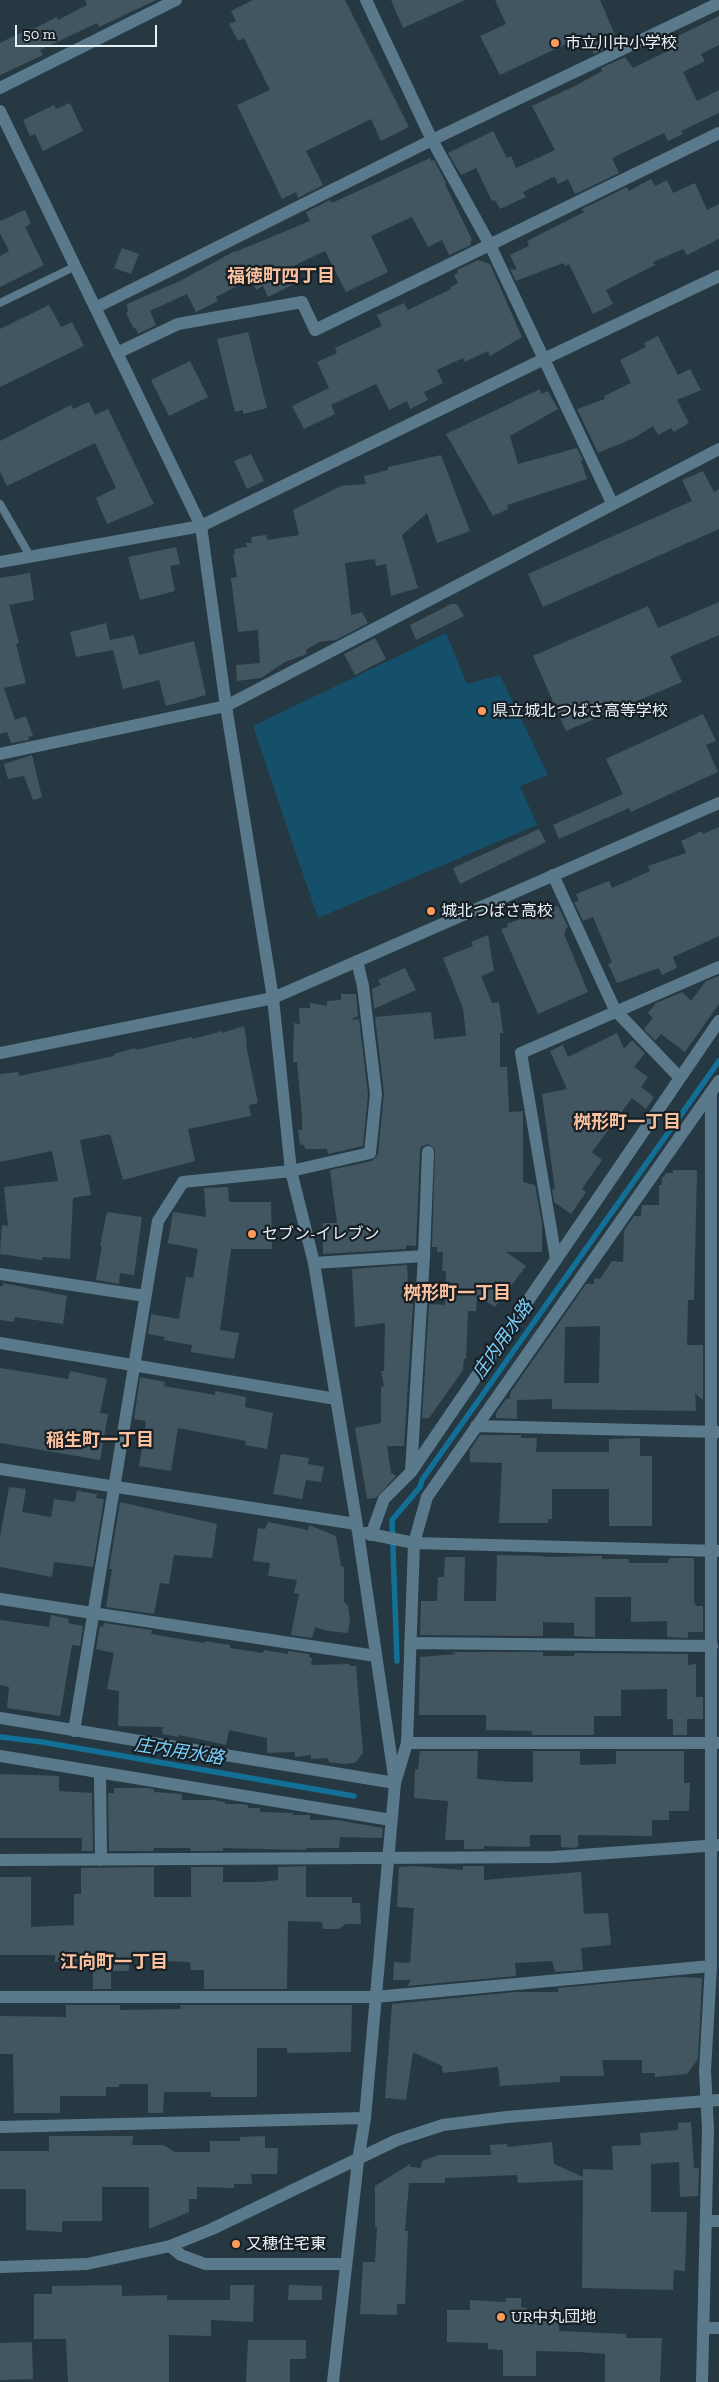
<!DOCTYPE html>
<html>
<head>
<meta charset="utf-8">
<style>
	body { margin:0 }
	#map { position:relative; width:719px; height:2382px; overflow:hidden; background:#263943; font-family:"Zilla Slab",serif }
	canvas { display:block }
	.scale { position:absolute; left:15px; top:25px; width:142px; height:22px; box-sizing:border-box; border:2px solid #e6f1f8; border-top:0; padding-left:6px; font-size:15px; line-height:18px; white-space:nowrap; color:#e6f1f8; -webkit-text-stroke:4px #171f24; paint-order:stroke }
</style>
</head>
<body>
<div id="map">
<canvas width="719" height="2382"></canvas>
<div class="scale">50 m</div>
</div>
<script>
const c = document.querySelector('canvas').getContext('2d');
c.lineJoin = 'round';
function paint(path, color) { c.fillStyle = color; c.fill(path, 'evenodd'); }
function strokePath(path, color, width, dash) { c.strokeStyle = color; c.lineWidth = width; c.lineCap = dash ? 'butt' : 'round'; c.setLineDash(dash || []); c.stroke(path); }
function drawText(font, color, halo, rows, align = 'center') {
  c.font = font + ' "Zilla Slab","Noto Sans JP",serif'; c.lineWidth = 4.5; c.setLineDash([]); c.textBaseline = 'middle'; c.strokeStyle = halo; c.fillStyle = color; for (const [text, x, y, turn = 0] of rows) {
    c.save(); c.translate(x, y); c.rotate((+turn || 0) * Math.PI / 180); c.textAlign = isNaN(turn) ? turn : align; if (halo) c.strokeText(text, 0, 0); c.fillText(text, 0, 0); c.restore();
  }
}
paint(new Path2D(`
	M446,633L467,684L500,675L548,775L520,786L537,825L318,918L253,726Z`), '#14506a');
strokePath(new Path2D(`
	M397,1661L392,1520L420,1487L422,1480L719,1061
	M0,1737L42,1742L354,1796`), '#127096', 5.5);
paint(new Path2D(`
	M85,0H156L99,27L97,23L40,50L43,55L0,75V43L30,28L31,30L57,17L58,20L87,5Z
	M253,0H345L409,127L381,141L371,119L306,151L323,185L298,198L296,192L282,199L237,105L270,90L244,38L238,41L229,24L236,21L231,11Z
	M391,0H465L403,28Z
	M495,0H600L618,42L594,54L585,35L500,75L480,36L506,24Z
	M719,16V45L701,54L705,61L683,72L697,101L719,90V113L681,131L683,134L668,141L664,133L612,158L619,173L575,194L568,179L558,184L555,177L551,178L523,192L526,197L500,209L495,200L492,201L476,168L461,175L448,153L493,131L507,158L511,156L516,168L555,150L532,106L577,85L602,71L601,68L625,57L633,68L674,48L670,40Z
	M70,103L83,131L43,151L35,134L30,136L23,120L54,105L56,109Z
	M430,158L431,161L434,160L446,183L445,184L472,240L470,242L471,245L449,255L442,240L428,247L412,217L371,236L388,272L346,292L325,251L291,267L298,282L268,297L263,286L256,290L251,279L216,297L218,301L196,312L187,294L150,311L156,325L138,334L136,328L134,329L126,313L128,312L127,304L180,281L235,251V252L310,221L306,212L330,200L332,203Z
	M651,179L655,186L667,180L673,193L695,183L707,210L719,204V239L687,255L683,249L653,262L655,265L606,290L613,304L593,314L569,264L565,266L563,263L516,281L510,269L517,270L510,255L529,246L527,241L584,212L582,209L627,187L629,191Z
	M25,210L31,224L25,227L44,265L0,287V256L9,251L0,233V221Z
	M122,248L139,254L131,274L114,268Z
	M478,260L490,264L522,337L490,356L488,351L465,362L463,358L437,370L443,383L424,392L428,400L410,409L407,401L389,410L376,384L331,405L335,414L304,429L292,406L329,388L317,362L337,353L335,348L382,326L377,315L404,303L408,310L451,289L450,288L458,283L454,275L458,273L457,270Z
	M49,305L61,327L72,322L84,346L0,387V329Z
	M248,332L267,408L243,414V410L235,412L217,339Z
	M658,336L678,375L690,369L701,390L677,400L689,423L674,432L671,428L658,435L653,426L634,438L598,453L577,409L605,399L604,396L631,383L620,360L646,347L644,343Z
	M190,361L208,397L169,416L151,380Z
	M540,389L541,394L548,391L558,409L510,436L518,464L577,448L583,460L581,461L587,479L507,505L508,509L493,516L446,434Z
	M89,402L95,415L108,409L154,504L107,524L96,498L116,488L95,443L7,486L0,472V441L71,405L73,409Z
	M251,454L264,481L247,489L234,461Z
	M441,455L470,531L437,543L427,513L402,535L418,588L391,596L386,564L376,566L375,559L345,563L351,615L362,612L368,623L336,640L319,642L306,650L307,654L285,662L261,678L237,681L236,665L260,663L258,630L238,632L231,578L237,577L233,554H235L234,549L247,547L246,543H252L251,537L266,535L267,540L299,535L293,510L341,486L366,484L364,476L388,470V467Z
	M703,471L714,492L719,489V529L543,607L528,574L692,501L682,480Z
	M176,547L180,564L170,566L175,591L140,600L128,557Z
	M30,573L34,600L9,605L19,643L16,644L26,683L4,688L15,720L26,716L33,736L28,737L29,740L11,743L7,732L0,734V578Z
	M719,602V635L670,656L682,682L566,731L533,656L648,606L658,628Z
	M451,604H457L464,616L416,640L410,625Z
	M106,623L110,640L134,635L139,655L194,641L206,695L166,706L159,680L123,689L113,650L76,657L70,632Z
	M375,638L386,659L355,675L344,654Z
	M703,714L716,741L706,745L718,772L631,812L629,808L559,839L553,825L623,794L606,759Z
	M32,755L42,797L33,800L24,776L8,779L4,764Z
	M719,827V936L673,957L677,968L662,975L659,968L617,983L608,964L612,962L593,917L583,921L574,902L579,901L576,894L609,881L612,888L650,871L648,866L686,853L681,841L702,831L703,834Z
	M539,829L546,842L460,884L453,868Z
	M544,906L546,909L558,906L568,927L565,929L566,932L564,934L588,992L538,1014L501,929L508,927L507,924L526,917L525,913Z
	M488,935L494,971L481,976L492,1003L499,1002L503,1033H500V1067H507L509,1112L523,1111V1182L535,1185L542,1224V1252H506L526,1266L495,1307L477,1295L476,1311H468L466,1359H464L463,1370L429,1418H422L429,1304L445,1305L446,1271H442L443,1252H437V1247H432L435,1149L428,1144L421,1147L420,1151L416,1246L406,1245V1249L323,1254V1223H337L330,1170L372,1161L378,1154L384,1093L375,1017L431,1012L434,1039L466,1036L463,1008L443,958L473,946L471,942Z
	M405,968L416,990L374,1009L372,989L381,985L378,980Z
	M719,976V1004L685,1052L661,1034L655,1041L644,1029L653,1018L648,1013L656,1003L682,992L691,1001L706,981Z
	M341,994H356L358,1016L350,1020L359,1019L368,1094L363,1146L328,1154L327,1149H305L304,1145L300,1144L298,1130H302V1117L297,1062H293L294,1023L300,1024L299,1008H310V1003L327,1006V1001L341,1000Z
	M244,1026L247,1044L246,1045L258,1103L249,1105L251,1116L188,1129L195,1161L123,1180L110,1134L80,1140L91,1195L73,1198L70,1259L43,1257L42,1260L0,1254L2,1225L8,1226L4,1187L58,1181L52,1151L0,1162V1074L18,1072L19,1076L114,1056V1054L135,1048L136,1050L192,1037L193,1039L222,1031V1033Z
	M617,1033L624,1049L631,1041H633L645,1053L634,1067L648,1077L641,1087L654,1097L646,1109L632,1098L592,1152L602,1160L582,1189L586,1192L571,1214L554,1202L552,1189L555,1190L542,1094L567,1089L550,1051L563,1045L568,1057Z
	M673,1170H697L694,1300H688L687,1345H703V1400L695,1393L696,1411L552,1409V1399L517,1400V1419L496,1418V1413L506,1399H510V1393L586,1284H594V1278L600,1279L612,1261L623,1262L624,1231L634,1216H641L642,1205H659V1185H662V1177H665V1173H673ZM600,1326L599,1383H564L565,1327Z
	M228,1187L229,1202H271L272,1249H231L220,1330L239,1333L234,1359L191,1352L192,1345L163,1340L165,1337L148,1334L151,1314L179,1319L186,1277L193,1278L198,1249L168,1243L173,1212L206,1217L204,1188Z
	M107,1212L142,1217L134,1275L120,1273L119,1284L96,1280L102,1246H100Z
	M407,1265L409,1303L413,1304L404,1446H387L391,1473L396,1476L376,1498L367,1499L355,1428L381,1423V1387L384,1386L381,1371H384L385,1323L355,1327L352,1269Z
	M3,1283L67,1296L63,1324L15,1317L14,1322L0,1320V1286H3Z
	M0,1368L68,1379L70,1371L107,1379L100,1413L108,1414L100,1460L0,1443Z
	M140,1377L165,1382L164,1386L215,1395V1391L246,1397L245,1407L273,1413L267,1449L245,1445L246,1441L178,1428L171,1471L139,1466L146,1421L134,1419Z
	M480,1435H521V1438H537L536,1452H609V1439L640,1438V1456H652V1526H609V1489H552V1519H548V1523H499L502,1463L470,1462V1450Z
	M281,1454L309,1458L308,1464L324,1467L321,1482L306,1480L302,1499L273,1494Z
	M9,1487L26,1489L22,1512L51,1517L54,1499L75,1502L77,1491L97,1494L96,1498L104,1499L93,1567L54,1562L52,1577L0,1567V1537Z
	M120,1502L217,1524L212,1558L174,1555L169,1584L160,1583L154,1614L106,1607L112,1569H109Z
	M268,1522L308,1530L309,1525L336,1536L341,1566L344,1567V1602L348,1606L350,1620L348,1633L328,1631L315,1627L312,1638L291,1635L299,1594L294,1593L297,1580L268,1576L270,1563L253,1561L258,1528L265,1529Z
	M497,1555L543,1556V1557L602,1556V1559H629V1563H668L669,1558H694V1601L696,1606H703V1632H688V1638L667,1637V1621L631,1622V1597H595V1637L574,1636V1623L543,1622V1636L420,1635L421,1601H437L438,1577H444L445,1557H465L464,1601H496Z
	M51,1615L69,1619L68,1623L83,1626L80,1646L72,1645L60,1716L7,1708L9,1687L0,1685V1620L49,1627Z
	M104,1623L152,1630L151,1634L204,1643L205,1641L230,1645V1648L263,1653L264,1650L288,1654V1651L309,1654V1657L312,1658L311,1665L349,1664V1666H356L363,1753L355,1763L344,1764L329,1762L328,1758L311,1759V1755L295,1757V1752L267,1753V1738L229,1730L226,1745L179,1735V1737L162,1734L163,1727L118,1726L119,1691L107,1689L114,1653L96,1649L100,1626L103,1627Z
	M452,1652H543V1656H574V1653L688,1654V1665L696,1664V1697H703V1719H687V1735H673V1719H667V1689L621,1690V1716H594V1735H532V1731L486,1730V1715H419L420,1657L456,1654Z
	M420,1751H478L477,1779L513,1782H533V1751H580V1765L616,1764V1751H684V1783H690L689,1811H669V1820H652V1836L578,1835V1847L572,1848L561,1847V1835H530V1847L484,1846V1849H464V1840H445L448,1801L414,1798L415,1769H418Z
	M0,1774L59,1776V1791L92,1793L93,1851H82V1838H0Z
	M114,1788H147L154,1789V1792L182,1794V1800H213L225,1802V1804H242L248,1805V1808H260V1812L293,1813V1815H310V1820H337L383,1828L382,1838L340,1837L339,1848H306V1850L223,1848V1851H190V1848H154V1851H109L108,1793H114Z
	M306,1866V1897H352V1903H360L361,1924H346L338,1929H323L322,1922L288,1921L287,1989H204V1970H191L190,1962L164,1961V1959H129V1971H111V1989H93V1961L55,1962V1955H0V1877H31V1927L74,1925V1894H81V1868L154,1867V1897H191V1867H223V1882H260L278,1880V1867Z
	M414,1866L463,1870V1866H484V1880L581,1872L584,1914L608,1913L611,1945L581,1948L583,1970L555,1972L552,1961L515,1963L516,1976L407,1986L411,1980H393L394,1962L410,1963L414,1908L397,1907L399,1867Z
	M679,1977L702,1978L698,2059L687,2074L655,2077V2073H642V2060H602L604,2076H560V2082L500,2086L498,2067L443,2073L442,2066L413,2052L406,2100L385,2098L392,2004L516,1992H558V1988Z
	M66,2005H120V2010L181,2009L180,2005H352L351,2052L287,2053V2048H257V2097H211V2092H164L163,2113H148V2084H119V2087H106V2096H60V2113H14L13,2054H0V2016L66,2017Z
	M691,2122L694,2168H699L698,2196L680,2197L679,2162L651,2164V2212H687L685,2271L674,2270L673,2290L582,2288L583,2180L518,2183L517,2175L445,2178V2183H409L405,2231H408L405,2304H397V2315L360,2314L363,2262H375L377,2227H375V2186L410,2164V2167L421,2168L422,2161L438,2155H491L490,2145L507,2144V2147L552,2142L554,2164L583,2177V2169L613,2170L612,2146L641,2145L640,2133L678,2130V2123Z
	M49,2136H133L132,2145H163L175,2152H210V2141H240V2137L265,2136V2148H278L277,2174H251L252,2184H234V2188L197,2187V2199H189V2212L149,2229V2187H102V2221H62V2232L26,2230V2189H0V2151H49Z
	M122,2285V2296L167,2295V2300H230V2285H254L253,2322L211,2320V2336L169,2335V2382H68L66,2339H34V2294H52V2286Z
	M289,2285L322,2286V2300H288Z
	M506,2298H521V2307L527,2308V2311L556,2312L555,2322H559V2331L626,2334V2338H662L660,2382H605V2354L579,2352L536,2351V2376H503V2350L488,2349V2343L447,2342V2310H470V2300L506,2302Z
	M248,2340H306V2359H290V2382H246Z
	M32,2342L33,2379L0,2380V2343Z`), '#425661');
strokePath(new Path2D(`
	M0,303L76,266
	M0,504L30,556`), '#5a7a8b', 8);
strokePath(new Path2D(`
	M366,0L432,140L490,245L612,503
	M0,88L176,0
	M0,111L201,526
	M95,308L432,140L719,3
	M117,353L178,324L302,302L315,330L719,133
	M0,562L201,526L544,359L719,276
	M0,754L226,706L719,449
	M553,875L615,1010L680,1078
	M556,1259L521,1053L719,967
	M314,1263L424,1256
	M0,1274L145,1296
	M0,1343L336,1399
	M476,1426L719,1432
	M0,1469L356,1524
	M411,1472L424,1256L428,1152
	M365,1533L414,1543L719,1551
	M371,1535L384,1499L411,1472L719,1021
	M0,1599L376,1656
	M410,1643L712,1646
	M0,1718L395,1783L407,1743L414,1543L427,1497L719,1081
	M74,1731L158,1221L183,1182L291,1171L370,1153L376,1094L363,986L357,961
	M407,1743H719
	M0,1756L391,1820
	M100,1773L101,1860
	M0,1860L554,1857L719,1845
	M0,1997H375L711,1966
	M0,2127L365,2118
	M706,2221H719
	M170,2246L181,2255L205,2264H346
	M703,2328H719
	M702,2382L708,2129L705,2071L711,1966V1092`), '#5a7a8b', 12);
strokePath(new Path2D(`
	M201,526L226,706L273,998L291,1171L314,1263L358,1532L395,1783L365,2118L358,2161L333,2382
	M0,1053L273,998L719,803
	M0,2267L87,2264L170,2246L212,2229L397,2140L443,2125L507,2117L719,2100`), '#5a7a8b', 12);
for (const [x, y, r, color] of [
	[555,43,5,"#ff9b5a"],
	[482,711,5,"#ff9b5a"],
	[431,911,5,"#ff9b5a"],
	[252,1234,5,"#ff9b5a"],
	[236,2244,5,"#ff9b5a"],
	[501,2317,5,"#ff9b5a"]
]) { const dot = new Path2D(); dot.arc(x, y, r, 0, 2 * Math.PI); c.fillStyle = color; c.fill(dot); strokePath(dot, '#171f24', 2); }
drawText('16px', '#e6f1f8', '#171f24', [
	["市立川中小学校",565,43],
	["県立城北つばさ高等学校",492,711],
	["城北つばさ高校",441,911],
	["セブン-イレブン",262,1234],
	["又穂住宅東",246,2244],
	["UR中丸団地",511,2317]
], 'left');
drawText('bold 18px', '#fac19f', '#171f24', [
	["福徳町四丁目",281,277],
	["桝形町一丁目",627,1123],
	["桝形町一丁目",457,1294],
	["稲生町一丁目",100,1441],
	["江向町一丁目",114,1963]
]);
drawText('italic 18px', '#7bd1fd', '#171f24', [
	["庄内用水路",503,1340,-55],
	["庄内用水路",179,1752,9]
]);
</script>
</body>
</html>
